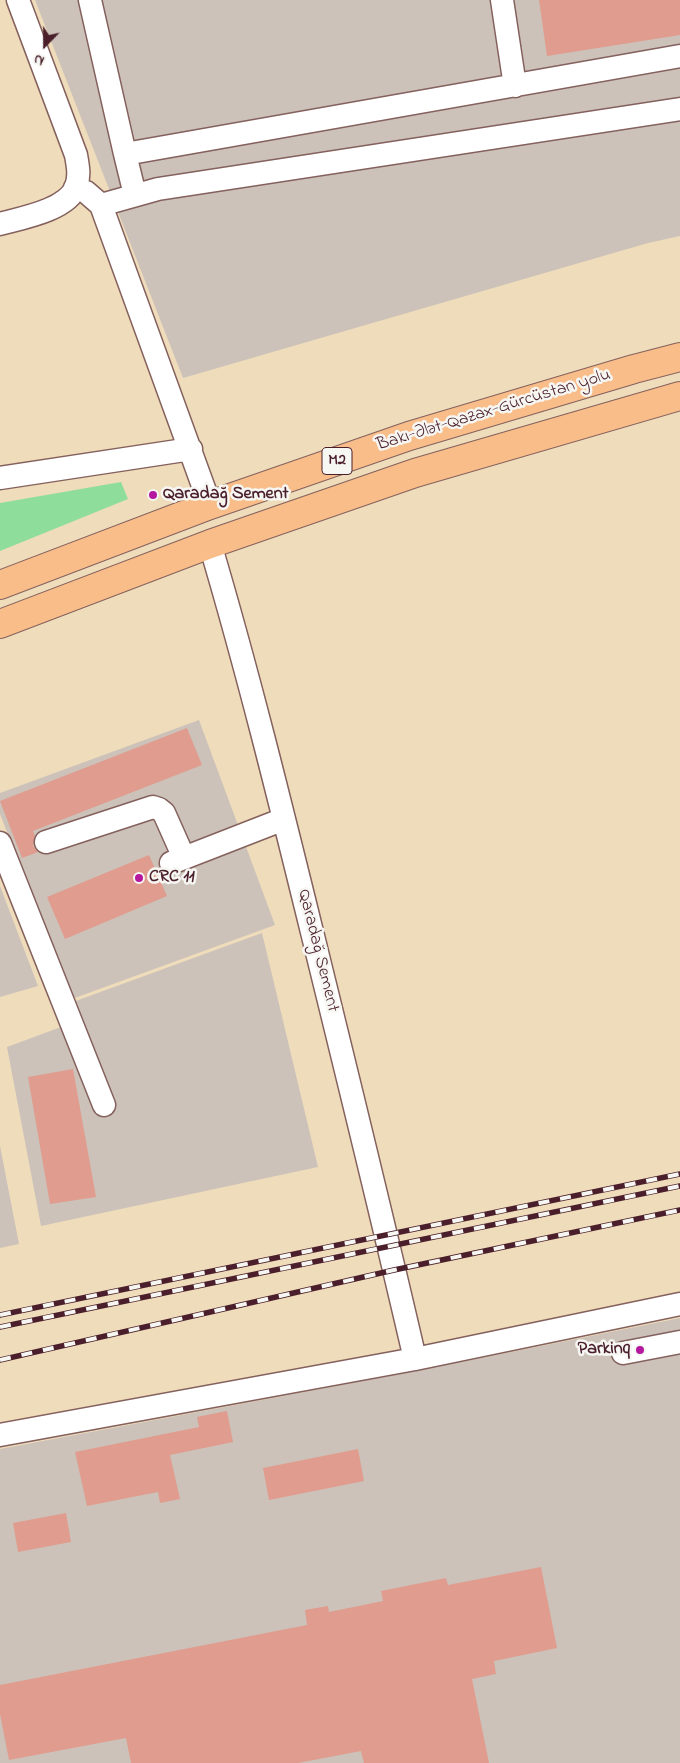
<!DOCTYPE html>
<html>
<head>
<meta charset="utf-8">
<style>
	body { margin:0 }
	#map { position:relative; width:680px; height:1763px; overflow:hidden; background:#efdcbb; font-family:"Indie Flower",sans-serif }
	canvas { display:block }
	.north { position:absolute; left:20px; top:20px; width:50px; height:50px; -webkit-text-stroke:4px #f6f6f2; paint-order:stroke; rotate:202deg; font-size:14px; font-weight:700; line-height:20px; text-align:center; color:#4a1f2b }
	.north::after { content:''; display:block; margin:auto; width:18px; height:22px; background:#4a1f2b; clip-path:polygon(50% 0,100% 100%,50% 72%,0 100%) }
</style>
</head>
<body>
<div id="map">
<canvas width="680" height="1763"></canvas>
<div class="north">N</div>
</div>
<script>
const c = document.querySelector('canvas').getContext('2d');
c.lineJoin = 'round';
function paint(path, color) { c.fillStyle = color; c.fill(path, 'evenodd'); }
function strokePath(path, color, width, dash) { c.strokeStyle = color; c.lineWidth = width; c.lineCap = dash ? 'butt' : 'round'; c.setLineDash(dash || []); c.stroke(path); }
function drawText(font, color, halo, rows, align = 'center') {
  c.font = font + ' "Indie Flower",sans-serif'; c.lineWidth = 5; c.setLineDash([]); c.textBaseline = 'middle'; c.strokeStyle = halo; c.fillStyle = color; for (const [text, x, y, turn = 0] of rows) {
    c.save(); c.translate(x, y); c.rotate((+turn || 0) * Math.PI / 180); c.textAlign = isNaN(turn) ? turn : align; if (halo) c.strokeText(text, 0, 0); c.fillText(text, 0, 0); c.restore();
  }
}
paint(new Path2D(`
	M35,0H680V236L648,243L183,378Z
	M199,720L275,925L72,999L0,814V793Z
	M0,886L38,986L0,997Z
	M262,933L318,1167L41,1226L7,1047L80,1020L73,1002Z
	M0,1146L19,1244L0,1248Z
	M680,1318V1763H0V1449L422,1370Z`), '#ccc2b9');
paint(new Path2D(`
	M121,482L128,499L0,551V503Z`), '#8fdd9b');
paint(new Path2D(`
	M539,0H680V35L547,56Z
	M187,728L202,765L33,831L35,836L33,846L38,852L22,858L0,801Z
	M149,855L167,896L65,939L47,897Z
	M73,1069L96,1197L50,1204L28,1077Z
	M227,1411L233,1442L170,1455L180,1499L160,1503L158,1492L87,1506L75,1452L199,1427L197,1417Z
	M358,1449L364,1481L269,1500L263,1468Z
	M66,1513L71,1542L18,1552L13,1523Z
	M541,1567L557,1648L494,1661L496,1674L472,1679L489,1763H364L361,1751L298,1763H131L126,1738L9,1760L0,1714V1685L307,1625L305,1610L328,1606L329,1612L383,1601L381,1591L446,1578L448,1585Z`), '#e09c8e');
const minor = new Path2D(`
	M90,0L125,154
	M502,0L515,86
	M75,188L86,192L101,205L210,505
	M135,195L125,154L680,56
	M101,205L158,189L680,109
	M0,224C22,218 67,210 76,187C80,176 78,166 76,155L18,0
	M0,478L191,449
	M210,544C248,672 280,802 312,932C347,1074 382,1216 415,1359
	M46,842L153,807L159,809L164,813L184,858
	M0,843L104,1105
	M171,863L284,819
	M623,1353L680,1342
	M0,1435L415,1359L680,1304`);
const highway = new Path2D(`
	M0,585L210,505L409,436L634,369L680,357
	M0,624L210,544L415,473L680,396`);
strokePath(minor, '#84615d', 25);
strokePath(highway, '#84615d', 30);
strokePath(minor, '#fff', 22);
strokePath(highway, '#f8bd89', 28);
const rail = new Path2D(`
	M0,1315L680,1174
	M0,1327L680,1186
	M0,1360L394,1270L680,1210`);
strokePath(rail, '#4a1f2b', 5.5);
strokePath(rail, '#f6f6f2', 4, [11]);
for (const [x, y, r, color] of [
	[153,495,5,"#b5179e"],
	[139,878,5,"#b5179e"],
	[640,1350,5,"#b5179e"]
]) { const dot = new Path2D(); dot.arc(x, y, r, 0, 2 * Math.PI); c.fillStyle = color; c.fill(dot); strokePath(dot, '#f6f6f2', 2); }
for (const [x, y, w] of [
	[337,461,30]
]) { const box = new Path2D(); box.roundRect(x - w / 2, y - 13.5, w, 27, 4); c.fillStyle = '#f6f6f2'; c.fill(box); strokePath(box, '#4a1f2b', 1); }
drawText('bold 16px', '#4a1f2b', null, [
	["M2",337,461]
]);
drawText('18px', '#4a1f2b', '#f6f6f2', [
	["Bakı-Ələt-Qazax-Gürcüstan yolu",494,411,-17],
	["Qaradağ Sement",317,951,76]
]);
drawText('bold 18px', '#4a1f2b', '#f6f6f2', [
	["Qaradağ Sement",163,495],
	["CRC 11",149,878],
	["Parkinq",630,1350,"right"]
], 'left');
</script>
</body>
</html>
